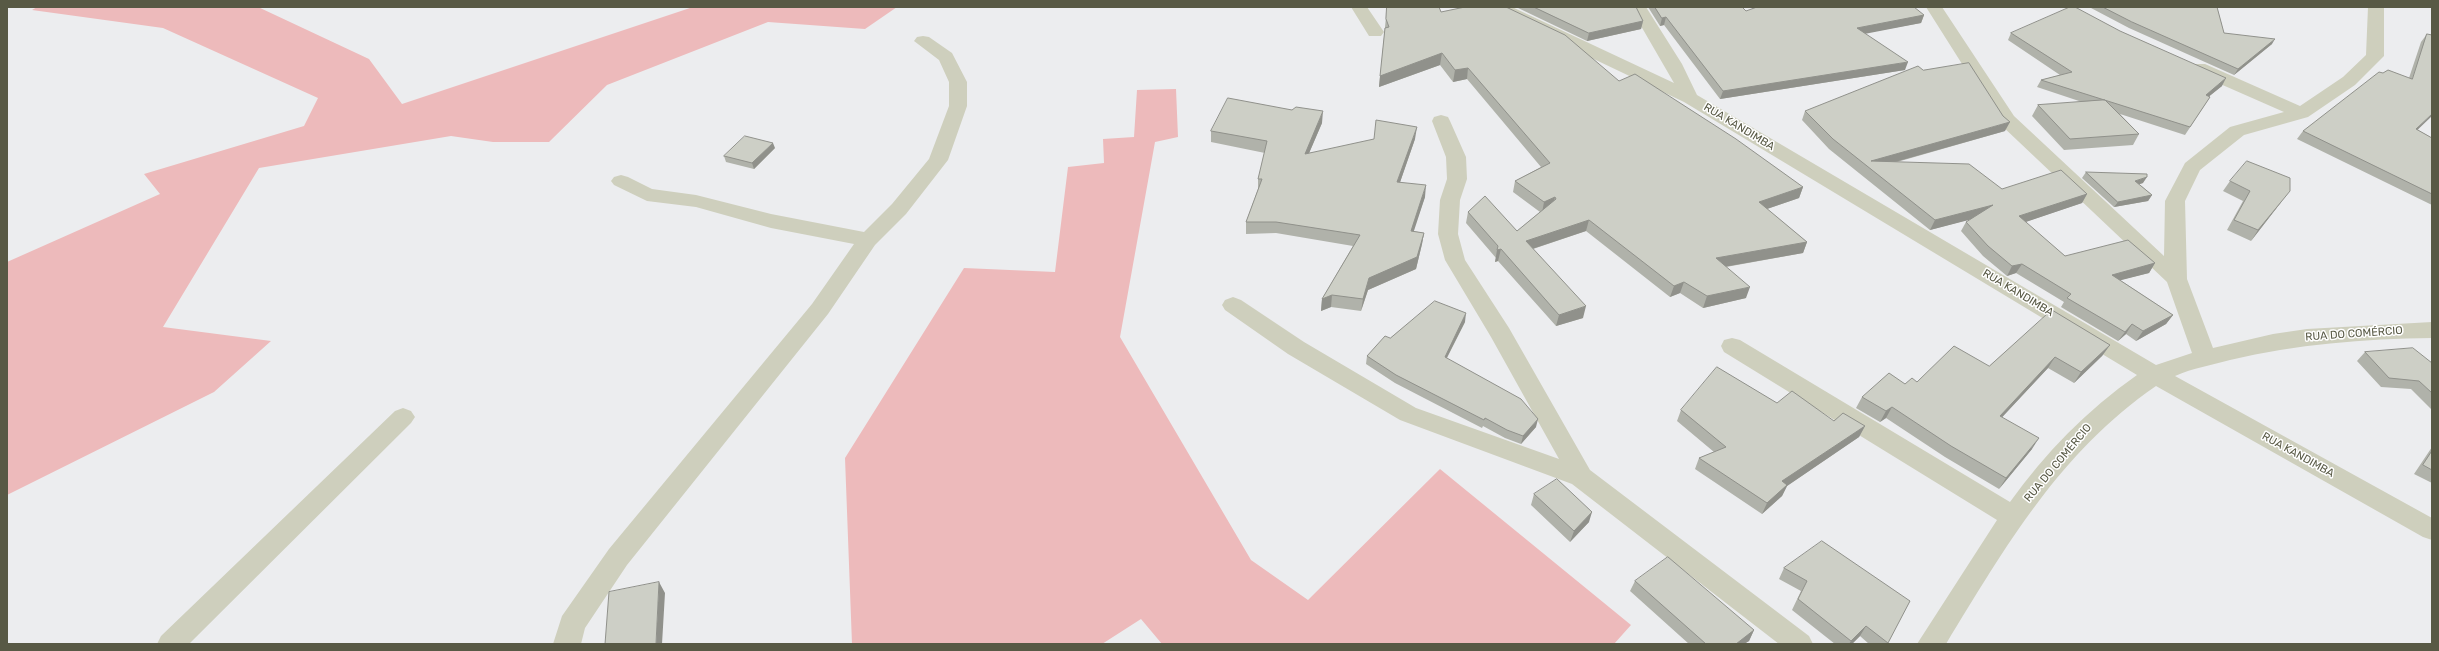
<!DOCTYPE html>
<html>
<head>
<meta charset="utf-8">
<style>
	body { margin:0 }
	#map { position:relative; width:2439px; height:651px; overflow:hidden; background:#ecedef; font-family:Rubik,sans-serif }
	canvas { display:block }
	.frame { position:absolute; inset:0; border:8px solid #585945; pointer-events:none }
</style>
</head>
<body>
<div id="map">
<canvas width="2439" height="651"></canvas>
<div class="frame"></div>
</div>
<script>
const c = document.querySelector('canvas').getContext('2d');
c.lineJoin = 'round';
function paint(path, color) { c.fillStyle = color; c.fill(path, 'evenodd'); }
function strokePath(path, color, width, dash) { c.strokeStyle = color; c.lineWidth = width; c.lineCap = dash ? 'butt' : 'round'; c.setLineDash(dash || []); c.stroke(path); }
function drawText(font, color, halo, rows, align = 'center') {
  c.font = font + ' Rubik,sans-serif'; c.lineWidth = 3; c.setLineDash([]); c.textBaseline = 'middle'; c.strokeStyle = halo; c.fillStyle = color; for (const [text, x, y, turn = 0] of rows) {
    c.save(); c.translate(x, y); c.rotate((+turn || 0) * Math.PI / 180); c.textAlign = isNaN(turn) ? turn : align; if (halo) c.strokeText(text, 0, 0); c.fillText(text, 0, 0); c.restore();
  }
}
paint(new Path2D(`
	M37,7H258L369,59L402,104L693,7H897L865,29L768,22L607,85L549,142H493L451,136L259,168L163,327L271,341L214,392L7,495V262L160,194L144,174L304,126L318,98L163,28L32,10Z
	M1176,89L1178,137L1155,142L1120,337L1251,560L1308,600L1440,469L1631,625L1614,644H1162L1141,619L1102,644H852L845,458L964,268L1055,272L1068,167L1104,163L1103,139L1134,137L1137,90Z`), '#edbabb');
paint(new Path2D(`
	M1351,7H1367L1384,32L1381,36H1369Z
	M1491,7H1512L1674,83L1630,7H1646L1682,64L1697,95L2156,365L2192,353L2167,282L2000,124L1926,7H1942L2014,116L2164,256L2165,201L2185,163L2230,127L2284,112L2193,72L2190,68L2193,64H2205L2300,106L2343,77L2366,55L2368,7H2384V56L2355,85L2308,117L2244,135L2200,170L2185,201L2187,279L2213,348L2273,334L2307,329L2432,322V338C2363,339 2297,344 2230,360C2212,365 2193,368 2175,376L2432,518V540L2423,537L2156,386C2059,453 2006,546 1946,644H1917L1997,520L1724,352L1721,346L1724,340L1732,338L1740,340L2010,502C2045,453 2087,410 2137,375L1684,102L1493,11Z
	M923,36L929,37L952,53L967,82V106L948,160L906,214L875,245L828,314L627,565L585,628L581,644H553L562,616L609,549L812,304L854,244L771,228L696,207L647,201L614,185L611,181L614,177L621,175L628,177L652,189L696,195L771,214L864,232L892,204L929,159L949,106V82L939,60L914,41L917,37Z
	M1441,115L1448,117L1450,121L1466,157L1467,179L1460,200L1458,234L1465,260L1509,328L1590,470L1809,636L1813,644H1779L1572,484L1400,420L1288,354L1225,310L1222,305L1225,300L1233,297L1241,300L1304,342L1416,408L1559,459L1491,337L1445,260L1438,234L1440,200L1447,179L1446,157L1432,121L1434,117Z
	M403,408L411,411L415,417L411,423L189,644H157L161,636L395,411Z`), '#cecfbd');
paint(new Path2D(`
	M1387,7L1441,12L1619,81L1803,187L1799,198L1767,209L1807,242L1803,253L1726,267L1746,298L1703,308L1680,293L1670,297L1586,231L1533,249L1583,318L1556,326L1498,261L1495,262L1496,258L1466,223L1468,212L1517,231L1540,212L1513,192L1515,181L1541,167L1467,79L1453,82L1440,65L1379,87Z
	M1516,7H1636L1643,21L1641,29L1587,41Z
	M1648,7H1742L1746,11L1924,15L1921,23L1865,33L1905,70L1720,99L1664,25L1660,26Z
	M2092,7H2217L2224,33L2272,44L2234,75L2129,28L2091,8Z
	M2011,33L2222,86L2209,96L2210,97L2185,135L2120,114L2139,134L2133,145L2064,150L2032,116L2038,105L2082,102L2037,87L2041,80L2060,75L2008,40Z
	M2427,34L2418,130L2432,138V205L2297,139L2303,131L2383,73L2409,78L2421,42Z
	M1805,111L2005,131L1897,162L2002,189L2087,194L2082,203L2025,222L2065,256L2155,263L2149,273L2120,280L2173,315L2166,324L2136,341L2126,334L2118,341L2061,307L2064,302L2016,273L2007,276L1983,256L1961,231L1966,222L1971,219L1930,230L1829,149L1802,120Z
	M1322,123L1309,153L1415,139L1400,182L1425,197L1413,231L1424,233L1422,244L1416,269L1368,290L1361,311L1331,307L1321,311L1322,299L1353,246L1276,233L1246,234V222L1258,189V179L1265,153L1211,142V131Z
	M775,148L754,169L726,162L724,156Z
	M2086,172L2143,183L2139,184L2152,195L2148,201L2114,207L2082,178Z
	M2230,181L2282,201L2251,241L2227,230L2243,201L2223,191Z
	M1465,322L1447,358L1536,427L1521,444L1505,438L1483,426L1482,428L1395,383L1366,364L1367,356L1390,338Z
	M2110,345L2102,356L2074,383L2048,368L2002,417L2032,449L1999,489L1945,457L1886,418L1880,422L1856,408L1862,397L1905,384L1917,382L1989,366Z
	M2365,352L2432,363V410L2411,389L2381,387L2357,361Z
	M1681,410L1834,421L1865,426L1859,437L1787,486L1782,496L1762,514L1695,469L1699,458L1714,452L1677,421Z
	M2432,447V483L2414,474Z
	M1534,494L1589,522L1570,542L1531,505Z
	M1784,568L1910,601L1887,644H1869L1860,636L1852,644H1835L1792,610L1801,591L1779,579Z
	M1635,581L1754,630L1749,641L1744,644H1689L1630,591Z`), '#b0b2aa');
paint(new Path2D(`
	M1924,15L1921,23L1854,36L1857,28Z
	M1666,17L1664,25L1660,26L1662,18Z
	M1643,21L1641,29L1587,41L1589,33Z
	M2275,39L2272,44L2234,75L2238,69Z
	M1442,53L1440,65L1379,87L1380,76Z
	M1908,62L1905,70L1720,99L1723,91Z
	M1468,68L1467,79L1453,82L1455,70Z
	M2226,78L2222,86L2201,103L2206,95Z
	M1323,111L1322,123L1304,165L1305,154Z
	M2432,114V116L2410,137L2416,129Z
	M2010,122L2005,131L1870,169L1871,161Z
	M1417,127L1415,139L1396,194L1397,182Z
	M773,143L775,148L754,169L752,163Z
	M2147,177L2143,183L2131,187L2135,181Z
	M1426,185L1425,197L1410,243L1411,231Z
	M1803,187L1799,198L1755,213L1759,202Z
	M2290,191L2282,201L2251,241L2258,230Z
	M2087,194L2082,203L2014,226L2019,216Z
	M2152,195L2148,201L2114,207L2118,202Z
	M1555,197L1552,209L1542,213L1544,202Z
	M1993,205L1988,215L1930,230L1935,220Z
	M1589,220L1586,231L1523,252L1526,241Z
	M1424,233L1422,244L1416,269L1368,290L1361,311L1363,299L1369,278Z
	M1807,242L1803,253L1712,269L1716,258Z
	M1501,249L1498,261L1495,262L1497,250Z
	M2155,263L2149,273L2106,284L2112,275Z
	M2022,264L2016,273L2007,276L2012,266Z
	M1684,282L1680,293L1670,297L1674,286Z
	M1750,287L1746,298L1703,308L1707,296Z
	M1332,295L1331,307L1321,311L1322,299Z
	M1586,306L1583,318L1556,326L1559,315Z
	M1466,313L1465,322L1443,365L1445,357Z
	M2173,315L2166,324L2136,341L2143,331Z
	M2132,324L2126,334L2118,341L2125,332Z
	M2110,345L2102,356L2074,383L2081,372Z
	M2055,357L2048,368L1993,427L2000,416Z
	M1892,407L1886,418L1880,422L1886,411Z
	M1538,419L1536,427L1521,444L1523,436Z
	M1865,426L1859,437L1787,486L1782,496L1762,514L1767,503L1782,481Z
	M2039,438L2032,449L1999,489L2006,478Z
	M1592,512L1589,522L1570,542L1574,531Z
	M659,582L665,593L662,644H656Z
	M1866,626L1860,636L1852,644H1849L1851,641Z
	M1754,630L1749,641L1744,644H1736Z`), '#90918b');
const building = new Path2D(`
	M1387,7H1439L1441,12L1465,7H1506L1565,35L1619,81L1635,74L1736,139L1803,187L1759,202L1807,242L1716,258L1750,287L1707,296L1684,282L1674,286L1589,220L1526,241L1586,306L1559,315L1501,249L1497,250L1498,246L1468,212L1485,196L1517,231L1556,199L1555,197L1544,202L1515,181L1550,163L1468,68L1455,70L1442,53L1380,76L1385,28L1389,27L1386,19Z
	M1534,7H1636L1643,21L1589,33Z
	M1655,7H1742L1746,11L1757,7H1914L1924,15L1857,28L1908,62L1723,91L1666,17L1662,18Z
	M2070,7H2075L2120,31L2226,78L2206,95L2210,97L2190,127L2041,80L2072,72L2011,33Z
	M2103,7H2217L2224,33L2275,39L2238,69L2132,22Z
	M2427,34L2432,35V114L2416,129L2432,138V194L2303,131L2379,72L2383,73L2388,70L2412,79Z
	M1969,63L2003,116L2010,122L1871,161L1969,164L2002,189L2061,170L2087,194L2019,216L2065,256L2128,240L2155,263L2112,275L2173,315L2143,331L2132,324L2125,332L2067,298L2071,294L2022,264L2012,266L1988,246L1966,222L1993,205L1935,220L1833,139L1805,111L1918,66L1923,70Z
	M1228,98L1292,110L1296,107L1323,111L1305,154L1374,139L1376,120L1417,127L1397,182L1426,185L1411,231L1424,233L1417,257L1369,278L1363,299L1332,295L1322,299L1360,235L1276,222H1246L1262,179H1258L1267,141L1211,131Z
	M2105,100L2139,134L2070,139L2038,105Z
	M745,136L773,143L752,163L724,156Z
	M2247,161L2290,178V191L2258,230L2234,220L2250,191L2230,181Z
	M2086,172L2147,174V177L2135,181L2152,195L2118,202Z
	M1435,301L1466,313L1445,357L1521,399L1538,419L1523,436L1507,430L1485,418L1484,420L1396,375L1367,356L1385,336L1390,338Z
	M2052,310L2110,345L2081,372L2055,357L2000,416L2039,438L2006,478L1951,446L1892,407L1886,411L1862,397L1889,373L1905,384L1912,378L1917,382L1954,346L1989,366Z
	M2413,348L2432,363V393L2419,381L2389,378L2365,352Z
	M1717,367L1777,403L1792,391L1834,421L1843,413L1865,426L1782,481L1787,485L1767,503L1699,458L1726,447L1681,410Z
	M2432,451V470L2423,465Z
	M1557,479L1592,512L1574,531L1534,494Z
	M1822,541L1910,601L1888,643L1866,626L1851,641L1798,599L1807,581L1784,568Z
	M1668,557L1754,630L1736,644H1706L1635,581Z
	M659,582L656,644H605L609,592Z`);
paint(building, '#cdcfc6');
strokePath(building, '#90918b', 1);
drawText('11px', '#585945', '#fff', [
	["RUA KANDIMBA",1739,127,31],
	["RUA KANDIMBA",2018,293,31],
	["RUA DO COMÉRCIO",2354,334,-4],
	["RUA KANDIMBA",2298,455,29],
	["RUA DO COMÉRCIO",2058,463,-50]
]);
</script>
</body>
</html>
